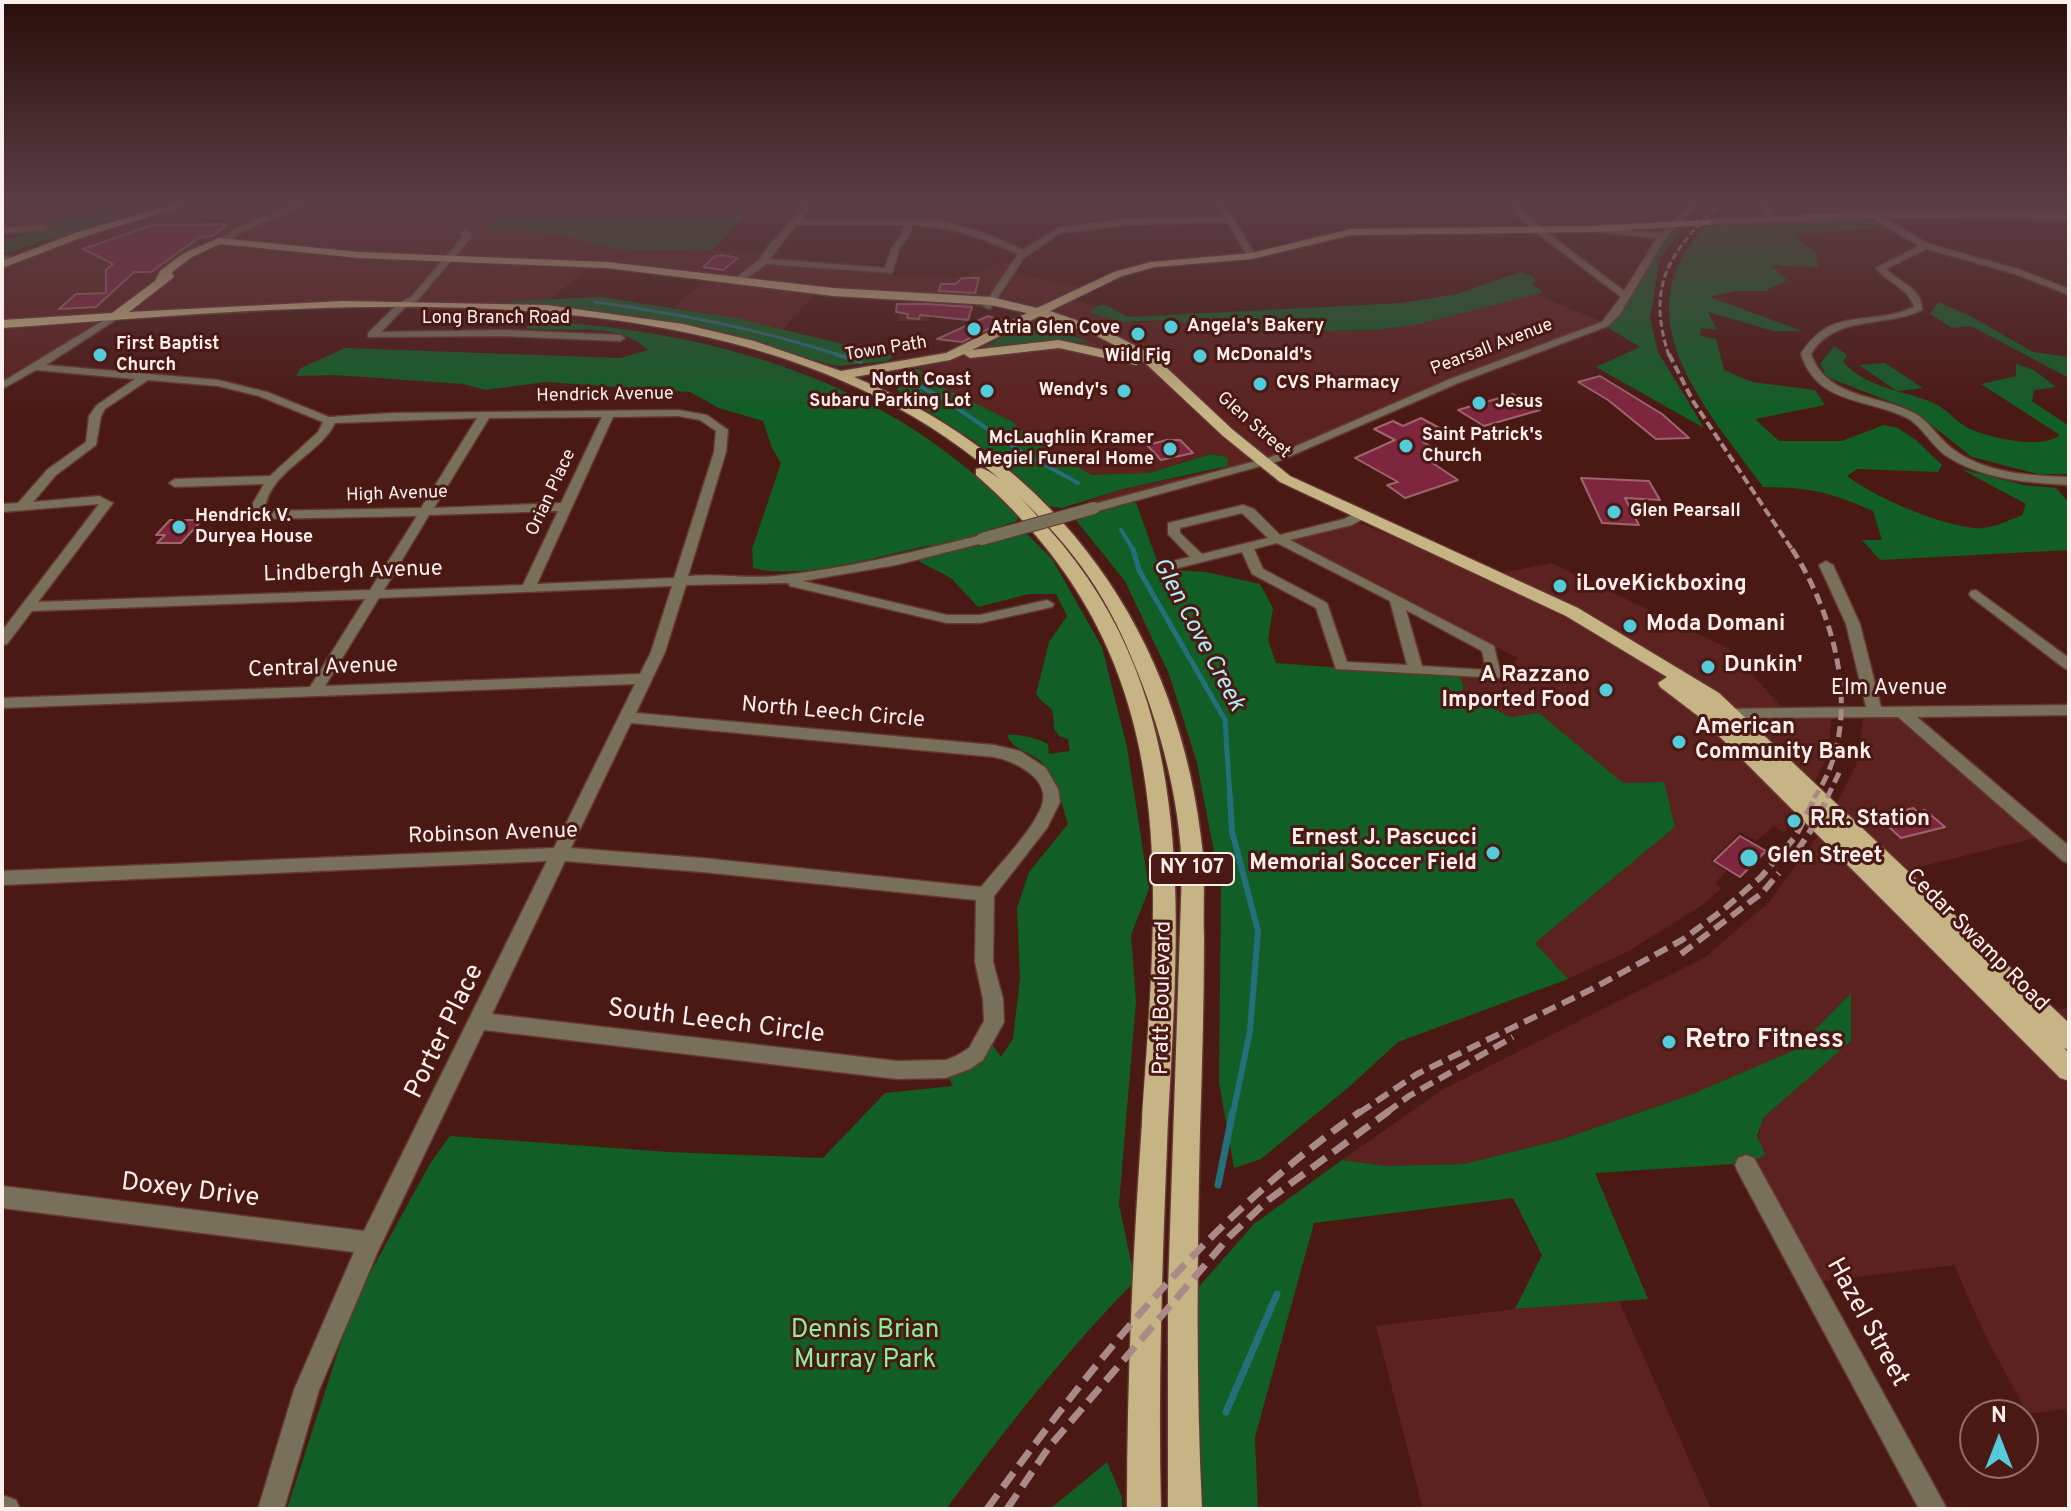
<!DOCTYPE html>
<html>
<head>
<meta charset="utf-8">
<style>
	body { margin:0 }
	#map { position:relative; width:2071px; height:1511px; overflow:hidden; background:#4b1914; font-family:Overpass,sans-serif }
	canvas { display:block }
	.frame { position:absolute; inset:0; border:4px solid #fceeec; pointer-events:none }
	.north { position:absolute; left:1959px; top:1399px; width:80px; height:80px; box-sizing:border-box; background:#4b1914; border:2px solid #926e6a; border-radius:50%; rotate:0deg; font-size:22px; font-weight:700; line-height:32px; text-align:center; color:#fceeec }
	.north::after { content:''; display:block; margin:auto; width:28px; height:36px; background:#53cbdb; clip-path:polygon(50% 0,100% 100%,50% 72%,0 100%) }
</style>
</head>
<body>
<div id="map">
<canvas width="2071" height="1511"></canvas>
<div class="frame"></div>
<div class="north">N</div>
</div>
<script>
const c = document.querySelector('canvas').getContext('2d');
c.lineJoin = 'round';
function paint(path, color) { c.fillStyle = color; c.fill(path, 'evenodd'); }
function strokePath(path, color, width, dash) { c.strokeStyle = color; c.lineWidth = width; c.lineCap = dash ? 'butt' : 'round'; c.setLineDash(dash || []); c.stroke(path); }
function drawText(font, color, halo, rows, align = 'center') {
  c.font = font + ' Overpass,sans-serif'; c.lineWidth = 6; c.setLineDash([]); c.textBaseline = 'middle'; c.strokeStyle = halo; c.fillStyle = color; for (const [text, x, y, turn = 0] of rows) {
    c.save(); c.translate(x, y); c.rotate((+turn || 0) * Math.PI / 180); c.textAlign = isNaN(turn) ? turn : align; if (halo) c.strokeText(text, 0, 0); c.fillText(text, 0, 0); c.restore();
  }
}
paint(new Path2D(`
	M140,201H499L490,229L563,236L626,251L668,252L697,249L768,254L764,261L889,271L895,276L964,277L999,263L1016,265L1012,273L1086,288L1068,297L1096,307L1091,314L1135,323L1169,320L1253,332L1376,330L1419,324L1532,293L1605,323L1454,381L1260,466L1094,509L1086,502L1123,489L1221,469L1227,457L1211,454L1149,473L1106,476L1092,475L1066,462L1030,440L1013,422L929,380L915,364L942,358L1040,312L948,296L928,321H896L906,296L819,290L783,329L673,307L710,278L592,264L550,300H512L509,301L517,305L489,309L265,308L114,317L11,381L2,380V264L40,248L168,209L164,205L131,206Z
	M1355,521L1420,548L1501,573L1551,563L1728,648L1784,710H1832L1828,754L1807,799L1784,833L1774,826L1756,841L1740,832L1711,861L1726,871L1715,883L1722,888L1704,904L1627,952L1568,979L1535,943L1675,827L1539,714L1511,717L1459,693L1464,686L1460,677L1499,679L1518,658L1281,538Z
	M1864,714L1900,715L2047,835L1887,875L2027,1014L2069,1008V1417L2064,1409L2028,1414L1988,1341L1954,1265L1815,1282L1751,1163L1764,1117L1851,1041L1850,994L1795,1050L1690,1095L1560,1140L1464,1164L1385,1166L1342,1160L1442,1090L1704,958L1769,902L1829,820L1857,763Z
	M1619,1301L1711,1509H1423L1376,1326L1515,1309Z`), '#5c221f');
paint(new Path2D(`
	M94,201H140L134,206L164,205L2,254V241L38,230Z
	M499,201H706L756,204L713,250L626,251L563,236L490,229L486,227L494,219Z
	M1870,219L1886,228L1796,234V238L1815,252L1818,267L1771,265L1787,280L1765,291H1736L1710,297L1802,331H1774L1708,312L1717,330L1701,328L1700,336L1716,339L1724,370L1752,382L1815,390L1825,405L1755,419L1779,441H1842L1884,425L1898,428L1916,440L1942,465L1938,472L1857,469L1847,476C1876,498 1937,524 1974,528C1989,530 2008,521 2022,515L2026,504L1961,469L2024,485L2056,488L2069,503V550L1880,560L1862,540H1882L1873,511C1827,491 1812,488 1763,487C1718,423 1635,336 1684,255C1690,244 1700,227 1712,224C1754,214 1825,219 1870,219Z
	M1680,227L1681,230L1660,258L1650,318L1658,352L1704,428L1596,367L1640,347L1602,324L1664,234Z
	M1521,272L1534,277L1536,281L1532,284L1543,291L1541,293L1419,324L1376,330L1252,332L1169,320L1123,322L1090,313C1104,294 1116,315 1130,317L1402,303L1457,294Z
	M601,297L735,318L893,356L888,361L837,366L718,335L517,305L508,301Z
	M1938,302L1972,317L2033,352L2069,357V378L1971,326L1952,328L1930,314Z
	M540,321C719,332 892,382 1018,516L1017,521L951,543L986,544L1026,533L1052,559L1102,647L1127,747L1149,889L1131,935L1136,1001L1119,1204L1135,1281C1065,1352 1006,1429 946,1509H287L354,1302L431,1162L450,1136L668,1152L823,1158L885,1093L953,1086L948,1076L991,1043L1001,1057L1013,1039L1020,978L1017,908L1029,872L1068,824C1061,802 1057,776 1039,760C1027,751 1017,751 1008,738V735C1020,734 1037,738 1048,744L1049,754L1070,751L1068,739L1059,736L1054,729C1053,698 1051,715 1036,694L1049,642L1067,616L1056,594H1029L978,607L951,578L920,562L923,552L932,545C881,555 801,581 753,568L752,549L781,463L772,448L763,421L719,408L690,392L546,382L485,390L463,384L334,375L296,376L301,368L345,348L620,358L648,350C617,319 564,334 526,328L530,323Z
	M1031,322L1036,323L1092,343L1047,340L984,347Z
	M1834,346L1847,355L1843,362C1867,388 1901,390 1931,402C1945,407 1954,420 1966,427C1988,438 2041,450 2060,435L1981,384L2016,376V364L2034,370L2056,387L2034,390L2032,401L2069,426V474H2038L1972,457L1914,411L1827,377L1820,364Z
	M1885,363L1923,388L1897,391L1859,365Z
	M913,369H919L929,380L1013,422L1030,440L1092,475L1149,473L1211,454L1227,457L1228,466L1123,489L1062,508L1042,505L976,442L901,394L895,386L898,379Z
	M1123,503H1136L1138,508L1160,569L1206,572L1260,584L1273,608L1268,640L1276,663L1460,677L1464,687L1460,693L1511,717L1539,713L1623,783L1664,782L1675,827L1535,943L1568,979L1398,1042L1349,1087L1261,1159L1234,1168L1219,1082L1221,888L1197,763L1169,674L1125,581L1075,519Z
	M1851,993V1041L1764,1117L1757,1136L1765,1154L1751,1163L1595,1173L1648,1299L1515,1309L1542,1255L1513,1198L1314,1223L1255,1437L1258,1509H1198L1190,1297L1254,1224L1342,1160L1385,1166L1464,1164L1560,1140L1690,1095L1795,1050Z
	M1107,1462L1122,1497V1509H1050Z`), '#115e26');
strokePath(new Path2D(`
	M595,302C680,314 760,329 842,356`), '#24707a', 3);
strokePath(new Path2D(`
	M835,354L861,362
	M907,380L941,397L1018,450L1078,483
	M1121,530L1134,551`), '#24707a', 4);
strokePath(new Path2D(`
	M1133,549L1139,570L1225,720L1230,798`), '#24707a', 5);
strokePath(new Path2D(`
	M1230,796L1232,831L1258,931L1250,1031L1233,1113`), '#24707a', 6);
strokePath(new Path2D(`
	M1218,1185L1233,1111
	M1226,1412L1277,1294`), '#24707a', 7);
const building = new Path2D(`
	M227,224L213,236L200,237L151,272H134L96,307L59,309L76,294L106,293V270L113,264L83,249L152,225Z
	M722,255L738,258L723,270L703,267L715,256Z
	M962,278H979L975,293L939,291L941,284H956Z
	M897,304H928L972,307L968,320L920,315L919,319L907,318L908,314L896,312Z
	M988,316L1004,321L962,342L937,339Z
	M1600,376L1662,414L1689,438L1656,439L1608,400L1578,382Z
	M1513,394L1540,410L1484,426L1458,410Z
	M1421,418L1447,432L1423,442L1437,450L1422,456L1458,480L1405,498L1387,485L1398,482L1355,458L1395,440L1374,429L1393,421L1403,426Z
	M1167,440H1180L1193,453L1161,460L1147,445Z
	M1581,478L1649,481L1660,500L1625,498L1639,525L1602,523Z
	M170,520H202L181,543H157L165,535H156Z
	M1913,808L1918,812L1925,810L1945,827L1901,838L1878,817Z
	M1740,836L1766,851L1740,877L1714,861Z`);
paint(building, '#7f263f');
strokePath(building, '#9f646f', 2);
const minor = new Path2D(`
	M305,201H316L253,227L222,243L215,241L247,223Z
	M1215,201H1223L1256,256L1255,258H1249L1227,222L1127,225L1060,233L1024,258L991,308L988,309L983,306L1018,254C983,239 951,226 912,225L910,235L900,247L892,273L766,264L740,283L732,281L760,259L769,245L809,202L813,204L800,220H936L983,232L1023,250L1058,228L1127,219L1224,217ZM796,225H904L902,235L892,247L885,268L770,259Z
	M1502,201H1511L1540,227L1624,291L1657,238L1596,232L1593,231V227L1661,233L1693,201H1702L1666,237L1620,314L1608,326L1458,383L1279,461L1098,511H1090V505L1271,457L1450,379L1602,322L1621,297L1534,231Z
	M1760,201H1768L1773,216L1933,211L2069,214V220L1882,217L1929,244L2021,270L2069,289V295L2015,274L1927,249L1886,269C1899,282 1923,289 1922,310C1885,328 1835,314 1811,354C1827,399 1878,394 1914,413C1929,421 1937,436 1950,447C1982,473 2030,476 2069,477V485C2028,483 1980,479 1945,455C1930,444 1922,425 1905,417C1865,398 1817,404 1801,354C1832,304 1869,328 1914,307C1909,288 1887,283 1876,268L1919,246L1872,218L1707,225L1703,222L1707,219L1764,217Z
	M45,225L46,227L42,230L2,234V228Z
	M465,230L471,234V238L417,301L405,307L381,332L504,330L620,335L625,338L620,341L504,336L368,337V333L399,303L411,297L463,236L461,233Z
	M2,255L20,259L16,262L2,261Z
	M114,314L119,317L117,319L46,365L218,380L267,392L329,417L392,413L678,410L707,415L728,430L726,452L688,576C717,573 746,579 775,576C845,569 914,552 982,535L988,539L987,542L896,565L803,581L947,615H980L1047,600L1054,604L1052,607L980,623H947L790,586L788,583L686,585L665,652L636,713L994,745L1020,751L1046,768L1058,789L1060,802L1047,828L994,896L993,962L1003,999L1004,1022L983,1060L970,1069L946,1078L897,1079L484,1030L378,1251L319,1390L284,1509H258L294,1390L354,1252L2,1208V1186L364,1231L547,861L2,885V871L554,848L635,684L2,708V698L310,687L365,599L32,611L7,644L2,645V631L99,504L2,512V504L18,503L48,469L86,442L89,416L97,405L135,379L36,370L2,389V382ZM148,380L218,386L259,396L323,422L318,432L270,476L175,479L169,483L175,487L264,484L253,503V515L259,519L417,516L370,590L38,602L113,503L99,496L33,502L56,475L96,445L101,416L105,409ZM678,416L700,420L716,431L714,452L674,578L537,584L613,417ZM602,417L561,503L434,508L489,418ZM477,418L421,508L265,511C267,472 320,455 335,423ZM558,511L523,585L384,590L429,515ZM672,586L651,652L640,674L325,686L379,598ZM631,723L994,757C1014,761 1051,778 1042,805C1034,829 998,866 981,887L702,858L571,848ZM565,861L702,872L976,900L975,962L983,999L984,1021L969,1048L956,1056L946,1060L897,1061L492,1014Z
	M1243,505L1254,509L1280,535L1344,519L1355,513H1363V519L1352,525L1290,540L1494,646L1501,675L1499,678L1336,669L1316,608L1252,574L1242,552L1178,568L1173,567V561L1190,557L1168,534V523ZM1242,513L1268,538L1202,554L1180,533V528ZM1277,543L1390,601L1407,665L1347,662L1327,603L1263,569L1254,549ZM1406,610L1482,651L1486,670L1422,666Z
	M1826,561L1833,565L1860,624L1881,707L2069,705V715L1917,717L2069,846V863L2063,861L1898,717L1714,718L1711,714L1714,710L1719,709L1866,707L1846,624L1819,565Z
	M1976,590L2069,658V670L2064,668L1971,597L1969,594L1971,591Z
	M1746,1155L1754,1158L1947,1509H1919L1738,1172L1735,1165L1738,1158Z
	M2,1495L16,1500L20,1509H2Z`);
const major = new Path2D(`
	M184,201H200L86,236L2,268V261L78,232Z
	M1711,220L1712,222L1707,225L1590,232L1351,235L1252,259L1155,267L1122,276L1050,311L1105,330L1153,355L1233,430L1290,476L1578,608L1719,693L2069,1023V1050L2064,1048L2069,1053V1081L2060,1078L1702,719L1660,687L1658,683L1667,677L1566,616L1280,482L1223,436L1143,361L1136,365L1059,348L970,358L964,354L950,360L854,377C1059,463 1181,633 1203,854C1205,882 1203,910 1204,938C1204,1002 1202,1066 1200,1130C1197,1257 1196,1383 1202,1509H1168V1290L1182,870C1180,800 1160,725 1133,661C1104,588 1066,540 1009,487C752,252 322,306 2,328V320L112,313L155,281L160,271L184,253L219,238L359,252L607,262L833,288L991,297L1037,308L1114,272L1151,262L1252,253L1351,229L1590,226ZM220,244L359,258L607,268L833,296L991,305L1027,313L946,353L841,371L754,341L683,324L547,305L343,301L129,312L174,277L172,272L192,257ZM1040,316L1097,336L1137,357L1059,340L972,350Z
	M981,468C1001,474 1033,511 1048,528C1207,703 1177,930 1167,1146C1162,1267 1158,1388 1161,1509H1127C1127,1380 1133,1251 1142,1123C1159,872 1186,659 976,475V469Z`);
strokePath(minor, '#643732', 3);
strokePath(major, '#643732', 3);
paint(minor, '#79705a');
paint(major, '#c7b485');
strokePath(new Path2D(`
	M1669,356C1645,283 1671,250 1723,201`), '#a98a87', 3, [7, 3]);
strokePath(new Path2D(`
	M1669,354L1693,401L1793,551`), '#a98a87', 4, [9, 4]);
strokePath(new Path2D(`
	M1792,549C1837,619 1865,724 1814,798
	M1827,798L1840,771`), '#a98a87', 5, [11, 6]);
strokePath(new Path2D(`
	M1797,851L1817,821L1828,796
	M1681,954L1762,893L1779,873
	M1359,1113L1417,1074L1592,989L1682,940L1723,910L1761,877L1795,837L1816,796
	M1386,1113L1409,1096L1513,1037`), '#a98a87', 6, [14, 7]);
strokePath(new Path2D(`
	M987,1509C1094,1361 1210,1216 1361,1111
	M1007,1509L1049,1447L1229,1237L1267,1201L1389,1111`), '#a98a87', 7, [18, 9]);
const minorBridge = new Path2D(`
	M982,539L1094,508`);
strokePath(minorBridge, '#643732', 14, []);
strokePath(minorBridge, '#79705a', 12);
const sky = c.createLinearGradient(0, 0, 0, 413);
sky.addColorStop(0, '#290e0b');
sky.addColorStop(0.49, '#5b3e45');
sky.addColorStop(1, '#5b3e4500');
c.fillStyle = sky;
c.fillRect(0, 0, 2071, 413);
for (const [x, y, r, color] of [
	[1171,327,8,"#53cbdb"],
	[974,329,8,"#53cbdb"],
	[1138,334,8,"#53cbdb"],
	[100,355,8,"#53cbdb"],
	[1200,356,8,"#53cbdb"],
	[1260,384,8,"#53cbdb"],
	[987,391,8,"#53cbdb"],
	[1124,391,8,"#53cbdb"],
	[1479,403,8,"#53cbdb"],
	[1406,446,8,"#53cbdb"],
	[1170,449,8,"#53cbdb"],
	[1614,512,8,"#53cbdb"],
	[179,527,8,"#53cbdb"],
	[1560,586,8,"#53cbdb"],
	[1630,626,8,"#53cbdb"],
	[1708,667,8,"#53cbdb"],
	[1606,690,8,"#53cbdb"],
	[1679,742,8,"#53cbdb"],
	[1794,821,8,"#53cbdb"],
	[1493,853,8,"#53cbdb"],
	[1749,858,10,"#53cbdb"],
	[1669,1042,8,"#53cbdb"]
]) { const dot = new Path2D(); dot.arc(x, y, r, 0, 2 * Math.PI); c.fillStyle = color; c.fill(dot); strokePath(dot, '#4b1914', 3); }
drawText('18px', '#fceeec', '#4b1914', [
	["Long Branch Road",496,319],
	["Pearsall Avenue",1492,348,-21],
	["Town Path",886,350,-9],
	["Hendrick Avenue",605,396,-1],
	["Glen Street",1253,426,41],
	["Orian Place",552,493,-65],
	["High Avenue",397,495,-2]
]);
drawText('bold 18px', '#fceeec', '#4b1914', [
	["Angela's Bakery",1187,327],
	["Atria Glen Cove",990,329],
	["First Baptist",116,345],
	["Church",116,366],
	["McDonald's",1216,356],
	["Wild Fig",1138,357,"center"],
	["North Coast",971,381,"right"],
	["Subaru Parking Lot",971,402,"right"],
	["CVS Pharmacy",1276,384],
	["Wendy's",1108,391,"right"],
	["Jesus",1495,403],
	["Saint Patrick's",1422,436],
	["Church",1422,457],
	["McLaughlin Kramer",1154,439,"right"],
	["Megiel Funeral Home",1154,460,"right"],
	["Glen Pearsall",1630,512],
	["Hendrick V.",195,517],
	["Duryea House",195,538]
], 'left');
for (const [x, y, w] of [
	[1192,869,84]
]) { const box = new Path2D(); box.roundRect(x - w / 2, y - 16, w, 32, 6); c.fillStyle = '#4b1914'; c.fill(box); strokePath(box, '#fceeec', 2); }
drawText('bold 20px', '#fceeec', null, [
	["NY 107",1192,869]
]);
drawText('22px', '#fceeec', '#4b1914', [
	["Lindbergh Avenue",353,573,-2],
	["Central Avenue",323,669,-2],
	["Elm Avenue",1889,690],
	["North Leech Circle",833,714,5],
	["Robinson Avenue",493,835,-2],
	["Cedar Swamp Road",1976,941,45],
	["Pratt Boulevard",1164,998,-89]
]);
drawText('bold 22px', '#fceeec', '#4b1914', [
	["iLoveKickboxing",1576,586],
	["Moda Domani",1646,626],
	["Dunkin'",1724,667],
	["A Razzano",1590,677,"right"],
	["Imported Food",1590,702,"right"],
	["American",1695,729],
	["Community Bank",1695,754],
	["R.R. Station",1810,821],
	["Ernest J. Pascucci",1477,840,"right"],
	["Memorial Soccer Field",1477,865,"right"],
	["Glen Street",1767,858]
], 'left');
drawText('italic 24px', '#b2eef7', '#4b1914', [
	["Glen Cove Creek",1197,635,62]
]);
drawText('26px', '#fceeec', '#4b1914', [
	["South Leech Circle",716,1023,7],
	["Porter Place",446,1032,-64],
	["Doxey Drive",190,1192,7],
	["Hazel Street",1866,1323,61]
]);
drawText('bold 26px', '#fceeec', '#4b1914', [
	["Retro Fitness",1685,1042]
], 'left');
drawText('26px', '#8af099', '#4b1914', [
	["Dennis Brian",865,1332],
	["Murray Park",865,1362]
]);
</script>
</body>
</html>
